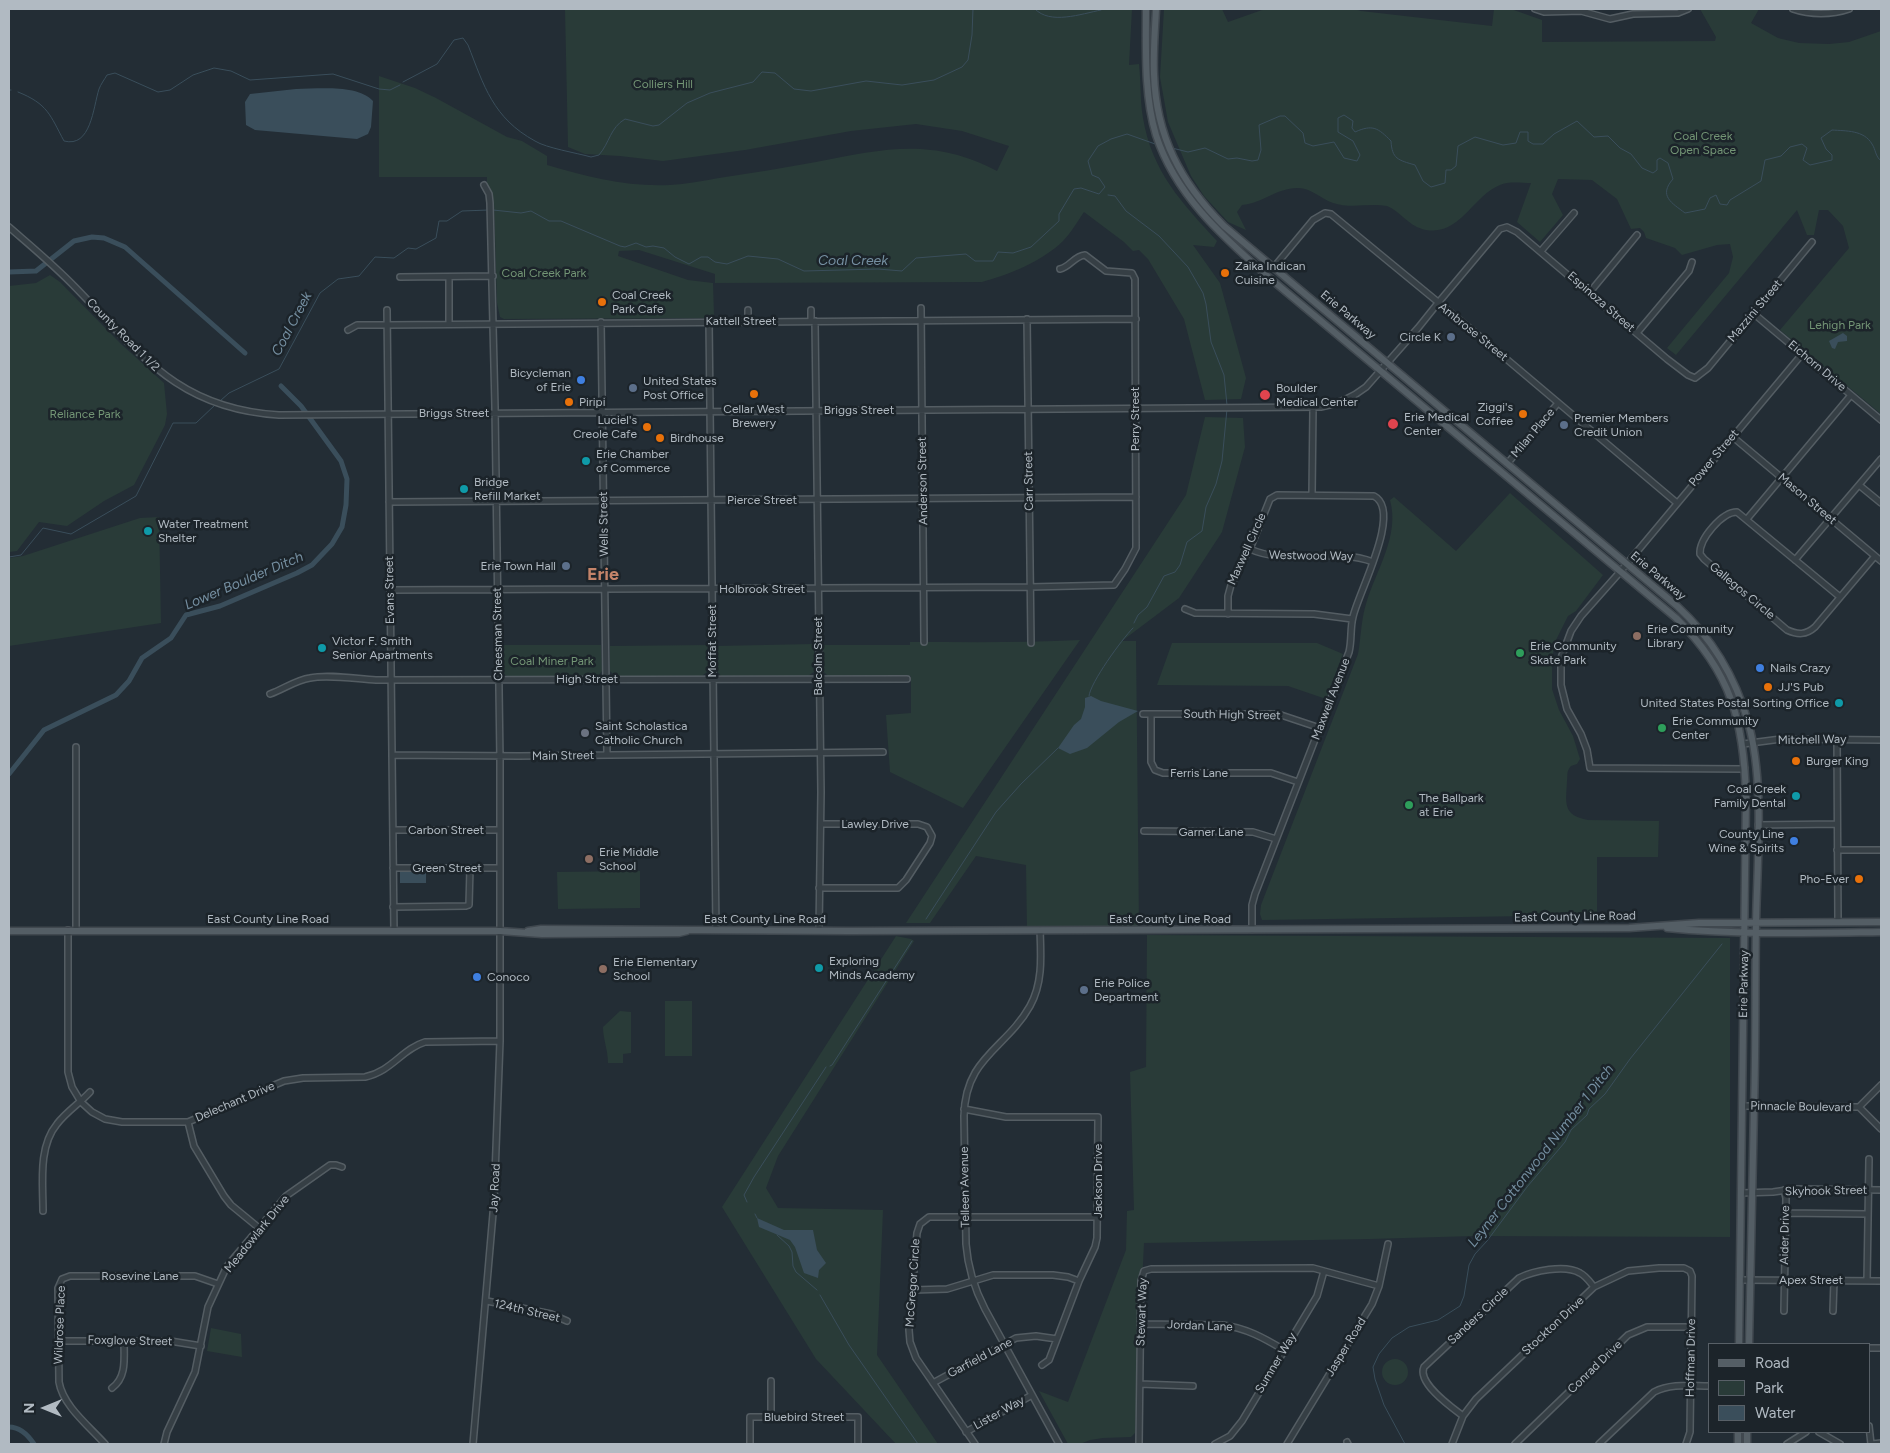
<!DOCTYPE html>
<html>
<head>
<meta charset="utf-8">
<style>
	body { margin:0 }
	#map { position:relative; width:1890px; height:1453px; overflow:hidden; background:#232d35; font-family:Figtree,sans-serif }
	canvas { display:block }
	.frame { position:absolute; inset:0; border:10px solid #b1bac2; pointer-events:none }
	.legend { position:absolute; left:1708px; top:1343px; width:162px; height:90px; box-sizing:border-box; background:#1c242a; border:1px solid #586067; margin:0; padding:6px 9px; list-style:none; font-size:15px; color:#b1bac2 }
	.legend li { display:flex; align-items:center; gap:10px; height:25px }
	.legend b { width:25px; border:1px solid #586067 }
	.north { position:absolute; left:20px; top:1383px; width:50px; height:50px; -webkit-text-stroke:4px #1c242a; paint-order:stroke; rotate:270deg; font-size:14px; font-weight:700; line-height:20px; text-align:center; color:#b1bac2 }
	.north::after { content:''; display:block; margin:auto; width:18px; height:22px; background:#b1bac2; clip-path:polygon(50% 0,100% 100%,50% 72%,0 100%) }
</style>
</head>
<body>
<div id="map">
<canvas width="1890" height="1453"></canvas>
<div class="frame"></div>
<ul class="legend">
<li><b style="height:6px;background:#545e65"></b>Road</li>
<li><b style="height:14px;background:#293b38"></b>Park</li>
<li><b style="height:14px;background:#3a4e5b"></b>Water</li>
</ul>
<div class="north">N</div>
</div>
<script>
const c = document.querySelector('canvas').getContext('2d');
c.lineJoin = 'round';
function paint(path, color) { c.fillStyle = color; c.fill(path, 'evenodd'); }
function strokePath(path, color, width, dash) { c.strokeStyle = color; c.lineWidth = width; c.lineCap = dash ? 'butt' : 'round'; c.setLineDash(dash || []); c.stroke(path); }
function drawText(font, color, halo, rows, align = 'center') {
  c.font = font + ' Figtree,sans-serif'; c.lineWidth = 5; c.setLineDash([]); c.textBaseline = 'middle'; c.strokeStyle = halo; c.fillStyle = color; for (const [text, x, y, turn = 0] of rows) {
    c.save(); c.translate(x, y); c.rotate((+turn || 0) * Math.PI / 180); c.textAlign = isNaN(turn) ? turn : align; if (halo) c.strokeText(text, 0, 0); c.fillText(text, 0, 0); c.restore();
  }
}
paint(new Path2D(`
	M565,9H1132L1129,65L1139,64C1141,82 1140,101 1143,118C1152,172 1182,203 1217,241L1214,247L1193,245L1220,283L1246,378L1241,399L1205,400L1184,319L1148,259L1139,250L1133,251L1124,242L1084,212C1077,222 1071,233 1063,241C1043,261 1008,275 982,282L715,283V274L639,250L619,251L618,256L688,280L713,283L714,315L712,318L504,319L500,317L497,303L494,202H487V177H379V76L415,88L436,98L507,137L522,141L547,156V165C588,177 627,187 670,185C686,184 703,181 719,178C751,173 784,168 816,162C884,149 932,137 997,171L1009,146L962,131L916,124L851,131L745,150L663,161L620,156L585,154L568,147Z
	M1164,9H1222L1228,22L1265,9H1354L1361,11L1492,26L1494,9H1511L1542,20V42L1715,41L1716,37L1700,9H1759L1751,23L1778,38L1799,43L1829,44L1849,42L1881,31V414L1780,330L1849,248L1843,226L1828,210H1819L1814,235H1807L1797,210L1676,355L1667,348L1729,273L1733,257L1730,244L1717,245L1682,255L1675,248L1646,238L1644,232L1640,228L1631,229L1617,199L1592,180L1558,179L1552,194L1563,215L1540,242L1517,222L1531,183C1522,183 1508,181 1500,185C1472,196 1459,239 1422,229C1408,225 1400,211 1387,206C1369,203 1351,209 1333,203C1321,199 1310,187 1297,188C1277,188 1263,203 1242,205L1237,212L1246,230L1228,222L1204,196L1191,176L1168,122L1160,77Z
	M50,275L60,282L120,343L164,383L167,414L165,425L134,485L104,501L67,526L39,522L17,551L9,552V286L36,283Z
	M1205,417L1243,418L1245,447L1222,532L1179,598L1122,641H1136L1139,927L1027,930L1026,865L976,856L930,923H906L1186,495Z
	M1510,493L1603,575L1576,611L1568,616L1555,642L1552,659V689L1559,710L1573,736L1580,759L1577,764L1571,766C1566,772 1568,774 1567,781C1566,803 1562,815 1588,820L1659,821L1658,857H1597V915L1262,920L1260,914L1261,905L1358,654C1361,637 1361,620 1366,604C1376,570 1400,536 1390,500L1394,497L1456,551Z
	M159,517L161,623L9,646V558L23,556L140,518Z
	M1080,640L963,808L890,772L886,715L911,713V676H828L822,670V645H910V642C967,642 1023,643 1080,640Z
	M1172,643H1317L1343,654L1326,699L1288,686L1157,685Z
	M814,644L815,671L808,676H721L716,670L715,646Z
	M503,645H601L602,671L598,676L507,677L503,672Z
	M709,645V670L702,676H615L610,671V646Z
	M640,871V908L558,909L557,872Z
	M1147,935L1730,938V1237L1474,1236L1370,1239L1144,1243L1135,1433L1131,1437L1103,1438L1090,1440L1080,1444H1068L1039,1391L1068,1402L1126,1250L1127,1211L1134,1210L1130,1072L1146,1067Z
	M896,936L911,939L914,941L778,1156L766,1188L778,1208L883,1210L877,1355L938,1444H896L816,1359L722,1207Z
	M665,1001H692V1056H665Z
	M620,1011L631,1012V1053L623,1054V1063H608C608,1050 603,1039 603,1027Z
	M211,1328L241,1334L242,1357L207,1351Z
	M1382 1372a13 13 0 1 1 26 0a13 13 0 1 1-26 0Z`), '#293b38');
paint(new Path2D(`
	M296,89C318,89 357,84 373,101L371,127L368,134L357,139L255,130L246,125L245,102L250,94Z
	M1843,333L1847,336V341L1838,342L1835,349L1832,348L1829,341Z
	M1091,696L1101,701L1138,711L1119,722L1087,748L1070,754L1058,748L1074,725L1081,719L1085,707V698Z
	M400,871H426V883H400Z
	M757,1218L784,1230H813L817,1250L826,1263L819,1270L818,1278L804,1273L795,1247L790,1240L759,1227Z`), '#3a4e5b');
strokePath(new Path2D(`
	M1035,9C1050,25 1081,14 1101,10
	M403,82L437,64L454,40L463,38L468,45C484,86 493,118 535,141C546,148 577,153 591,157L599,155C610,142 610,128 625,119L653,126L659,125L687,103L710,93L753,82L762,72L775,73L794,89L811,91L866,81L902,85L934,80L962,67L968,60L972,35L973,9
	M9,90H11
	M18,92C48,104 50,115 64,141C91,148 93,108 99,89C101,84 104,80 107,75L115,73L158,92L170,90L193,75L214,68L231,71L250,80L333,74L379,89L390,90L400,85
	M1172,148L1188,152L1205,148L1228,159L1237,158L1252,161L1258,160L1261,150L1259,125L1280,116H1285L1303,133L1305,143L1313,146L1334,142L1344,158L1357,161L1360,155L1353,141L1338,132V118L1344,115L1353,121L1352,128L1355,132C1373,124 1378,128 1391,141C1392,159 1398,160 1415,165L1423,181L1431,187L1445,183L1446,170H1451L1456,166L1458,146L1475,137L1503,145L1516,143L1520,132H1528V141L1533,144H1543L1554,134L1577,121L1594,137L1608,136L1620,148L1631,154L1642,168L1653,173L1657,170V160L1660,158L1668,163L1673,179C1658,196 1672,203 1685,213L1705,209L1710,198L1716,195L1720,204L1727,205L1730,200L1761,181L1765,160L1781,156L1790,147L1802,144L1807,148L1803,160L1810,165L1832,160V155L1826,149L1821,138L1832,130C1846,131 1864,130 1872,144C1876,150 1875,156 1881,161
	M1108,195L1115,196L1126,211L1159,236L1188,267L1203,293L1206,304L1211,342L1224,375L1227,405
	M493,210L521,213L531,211L549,221H561L620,246L625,247L636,243L646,247L653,246L664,248L675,257L689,264L701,257H708L715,262L727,264L748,256L778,259L804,271L878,269L902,271L916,258L966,254L975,261H993L998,252L1013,253L1031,247L1059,221V214L1074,189L1081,188L1099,194L1105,187L1099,178L1092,175L1088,161L1098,146L1111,139L1127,134L1158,145
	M220,401L229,393L279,369L320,293L338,279L359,276L375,257L394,258L408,248L416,249L436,238L439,221H447L462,211L489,210
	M9,557L21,555L43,528L71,534L136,496L173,423H196L215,405
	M1134,623L1138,615L1147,607L1164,576L1175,572L1180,565L1187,542L1202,531L1206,507L1216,484L1222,461L1227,409
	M1089,696C1090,683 1122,639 1133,628
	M926,919L996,812L1021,784L1058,748
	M830,1066L832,1065L912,941
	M747,1202L744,1195L754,1177L826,1067
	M755,1214L757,1218
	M777,1235L789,1246L792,1252L793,1266L796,1272L817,1290
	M820,1295L849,1345L918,1444
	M1405,1444L1384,1405L1375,1379L1373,1367L1379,1354L1392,1338L1409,1327L1438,1320L1460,1306L1464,1296L1469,1265L1475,1254L1487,1241L1527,1187L1565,1142L1571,1130L1587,1115L1589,1109L1605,1094L1630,1059L1722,944`), '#3a4e5b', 1);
strokePath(new Path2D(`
	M9,272L36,271L74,241L92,237L104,238L125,247L245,353
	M9,774L44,730L116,695L129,681L142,658L171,638L186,615L220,606L297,573L312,565L332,544L342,527L346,505L347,479L341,461L301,406L281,386
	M9,1427C20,1427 28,1435 34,1444`), '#3a4e5b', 5);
const minor = new Path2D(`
	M1535,9L1544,12L1581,11L1610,19L1633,14L1678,13L1688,9
	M1793,9C1810,15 1832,15 1849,9
	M9,227C32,247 55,266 76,288C141,355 179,409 279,415L1321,407C1338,404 1352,398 1366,387L1418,328L1438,303L1500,229L1507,227L1517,232L1667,359L1688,375L1695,378L1708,368L1812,242
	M1541,251L1574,213
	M1274,267L1313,220L1325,213L1331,214L1478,335L1677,503
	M400,277L493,276
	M449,277V324
	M1590,292L1637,235
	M921,308L924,642
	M387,310L394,931
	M748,310V321
	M811,310V321
	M1753,313L1881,420
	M1027,319L1031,643
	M709,321L716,930
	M815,321L821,792L819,931
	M601,322L607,755
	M348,330L357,325H387L1136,319
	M1637,333L1689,271L1692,262
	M1733,437L1881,561
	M1507,464L1558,403
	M1859,485L1881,503
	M1312,495L1313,408
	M389,502L1136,497
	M1747,519L1851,395
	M1250,549C1286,566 1334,547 1373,562
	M1795,560L1881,459
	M390,590L1030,587L1114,585L1125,569L1136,548L1135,279L1132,273L1106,271L1085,255C1074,256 1070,267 1060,269
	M1840,597L1737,512C1722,512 1699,539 1700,554L1704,559L1787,630C1798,635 1806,635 1815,627L1875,556
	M1185,609L1195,613L1314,614L1352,619
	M1228,614V596L1231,585L1252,544L1270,499L1277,495L1374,496C1403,511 1358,593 1353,617C1350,628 1352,640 1349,652L1255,894L1252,905V930
	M270,694C284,689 296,680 310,678C328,674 357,679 376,680L907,679
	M1143,714H1278L1320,728
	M1151,714V762L1155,770L1163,773H1271L1298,782
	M1837,739L1838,922
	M1743,744L1781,739L1881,740
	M76,747V930
	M392,755L519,756L883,752
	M1745,769L1590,768L1587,750L1581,734L1567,709L1561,685V658L1571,631L1581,616L1620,572L1803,353
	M1758,825L1837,824
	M393,830H500
	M1144,831L1253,832L1276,839
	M1837,850H1881
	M393,868H500
	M819,888H898L906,880L930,843L932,836L927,827L918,824H821
	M393,907L466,906L469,905L470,868
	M68,930V1072L72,1087L81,1102L92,1112L105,1119L122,1122H188L284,1081L303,1078L365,1077C392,1071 402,1049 425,1042L500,1041
	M1040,930C1041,956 1043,983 1030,1006C1006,1049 965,1057 964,1116L966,1244C968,1269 974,1288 985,1309L1059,1444
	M1742,1106L1859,1107L1881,1085
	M1859,1107L1881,1129
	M964,1109L1006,1117H1098L1097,1238L1095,1247L1079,1281L1049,1360L1042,1365
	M188,1122L194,1146L224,1196L231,1205L259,1228
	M1784,1190L1786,1198L1784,1311
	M1741,1193L1773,1192L1794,1189L1881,1190
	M43,1211C43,1183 38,1147 57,1124C66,1112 80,1103 90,1092
	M1785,1213L1868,1214
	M1740,1280L1881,1281
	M1867,1281L1869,1159
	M913,1290L947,1289L993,1275H1053L1068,1277L1079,1281
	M487,1301L551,1314L567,1321
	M1833,1311L1834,1280
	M1141,1324L1223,1325C1246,1328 1264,1338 1284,1350
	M58,1341H170L201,1346
	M1869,1348H1881
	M771,1381V1417
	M933,1383L1016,1338L1036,1336L1057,1339
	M1140,1384L1193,1386
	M112,1388C127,1377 124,1358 124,1341
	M1463,1416C1451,1407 1417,1383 1424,1367L1519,1278C1533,1271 1565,1264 1580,1273C1586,1276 1590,1282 1594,1287
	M1869,1426L1871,1444
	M966,1432L1032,1395
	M1819,1432L1840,1444
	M1347,1442L1348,1444
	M105,1444C89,1426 63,1406 59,1382L58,1288L62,1279L70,1276H195L218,1284
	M164,1444L167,1432L195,1372L208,1307L227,1266L286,1196L330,1165H336L342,1167
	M473,1444L494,1202L500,1041V760L495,407L490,203L489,194L484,185
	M750,1444V1417H858V1444
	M975,1444L916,1358L910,1342L909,1330L917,1233L920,1224L929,1217H1098
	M1139,1444L1141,1281L1144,1271L1151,1269L1313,1268L1379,1286
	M1215,1444L1230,1436L1242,1421L1317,1296L1324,1271
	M1287,1444L1372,1304L1379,1286L1388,1244
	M1452,1444L1463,1416L1476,1399L1594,1287L1628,1271L1659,1268H1684L1690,1271L1692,1276L1690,1432L1686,1444
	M1515,1444L1628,1335L1647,1327H1691
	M1599,1444L1654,1392C1671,1383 1691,1386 1709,1386
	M1787,1444L1806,1432
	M1872,1444L1881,1443`);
const major = new Path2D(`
	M1146,9C1146,50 1144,95 1156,135C1175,194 1221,235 1266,275L1676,618C1732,673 1744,722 1746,798L1739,1344
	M1156,9C1155,30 1153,52 1154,74C1156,136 1180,182 1224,226L1677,606C1712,638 1735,676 1748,722C1765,781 1757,862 1756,924C1755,985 1756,1046 1754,1107C1753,1186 1750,1265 1749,1344
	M1667,928C1738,935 1810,933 1881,932
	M9,931H500L542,934L679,933L687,931
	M528,931L541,929L849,931L1629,928L1699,923L1881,922
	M1738,1444V1432
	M1747,1444V1432`);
strokePath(minor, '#545d63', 8);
strokePath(major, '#40484f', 9);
strokePath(minor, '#363f45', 5);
strokePath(major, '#545e65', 6);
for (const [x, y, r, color] of [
	[1225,273,5,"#e8710a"],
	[602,302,5,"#e8710a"],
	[1451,337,5,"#5c6f8a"],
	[581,380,5,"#3f7fe0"],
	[633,388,5,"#5c6f8a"],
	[754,394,5,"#e8710a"],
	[1265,395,6,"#e0444e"],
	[569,402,5,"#e8710a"],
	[1523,414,5,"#e8710a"],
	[1393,424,6,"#e0444e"],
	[1564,425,5,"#5c6f8a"],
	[647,427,5,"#e8710a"],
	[660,438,5,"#e8710a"],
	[586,461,5,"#0f9aa8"],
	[464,489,5,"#0f9aa8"],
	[148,531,5,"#0f9aa8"],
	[566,566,5,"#5c6f8a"],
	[1637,636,5,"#8d6e63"],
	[322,648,5,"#0f9aa8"],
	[1520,653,5,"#2e9e5b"],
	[1760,668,5,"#3f7fe0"],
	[1768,687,5,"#e8710a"],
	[1839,703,5,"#0f9aa8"],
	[1662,728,5,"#2e9e5b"],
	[585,733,5,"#6b7280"],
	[1796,761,5,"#e8710a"],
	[1796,796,5,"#0f9aa8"],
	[1409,805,5,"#2e9e5b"],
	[1794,841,5,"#3f7fe0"],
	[589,859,5,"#8d6e63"],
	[1859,879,5,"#e8710a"],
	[819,968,5,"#0f9aa8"],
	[603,969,5,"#8d6e63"],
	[477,977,5,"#3f7fe0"],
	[1084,990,5,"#5c6f8a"]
]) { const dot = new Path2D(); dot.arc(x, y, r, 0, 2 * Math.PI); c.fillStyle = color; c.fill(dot); strokePath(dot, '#1c242a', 2); }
drawText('12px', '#739575', '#1c242a', [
	["Colliers Hill",663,84],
	["Coal Creek",1703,136],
	["Open Space",1703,150],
	["Coal Creek Park",544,273],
	["Lehigh Park",1840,325],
	["Reliance Park",85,414],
	["Coal Miner Park",552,661]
]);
drawText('12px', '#b1bac2', '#1c242a', [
	["Zaika Indican",1235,266],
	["Cuisine",1235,280],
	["Coal Creek",612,295],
	["Park Cafe",612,309],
	["Circle K",1441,337,"right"],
	["Bicycleman",571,373,"right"],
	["of Erie",571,387,"right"],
	["United States",643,381],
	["Post Office",643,395],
	["Boulder",1276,388],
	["Medical Center",1276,402],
	["Piripi",579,402],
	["Ziggi's",1513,407,"right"],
	["Coffee",1513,421,"right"],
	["Cellar West",754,409,"center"],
	["Brewery",754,423,"center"],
	["Erie Medical",1404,417],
	["Center",1404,431],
	["Premier Members",1574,418],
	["Credit Union",1574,432],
	["Luciel's",637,420,"right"],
	["Creole Cafe",637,434,"right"],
	["Birdhouse",670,438],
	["Erie Chamber",596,454],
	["of Commerce",596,468],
	["Bridge",474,482],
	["Refill Market",474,496],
	["Water Treatment",158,524],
	["Shelter",158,538],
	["Erie Town Hall",556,566,"right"],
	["Erie Community",1647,629],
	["Library",1647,643],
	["Victor F. Smith",332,641],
	["Senior Apartments",332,655],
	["Erie Community",1530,646],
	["Skate Park",1530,660],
	["Nails Crazy",1770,668],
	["JJ'S Pub",1778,687],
	["United States Postal Sorting Office",1829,703,"right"],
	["Erie Community",1672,721],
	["Center",1672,735],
	["Saint Scholastica",595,726],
	["Catholic Church",595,740],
	["Burger King",1806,761],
	["Coal Creek",1786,789,"right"],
	["Family Dental",1786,803,"right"],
	["The Ballpark",1419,798],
	["at Erie",1419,812],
	["County Line",1784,834,"right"],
	["Wine & Spirits",1784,848,"right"],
	["Erie Middle",599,852],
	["School",599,866],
	["Pho-Ever",1849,879,"right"],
	["Exploring",829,961],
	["Minds Academy",829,975],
	["Erie Elementary",613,962],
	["School",613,976],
	["Conoco",487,977],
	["Erie Police",1094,983],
	["Department",1094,997]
], 'left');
drawText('12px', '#b1bac2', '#1c242a', [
	["Espinoza Street",1601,302,41],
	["Mazzini Street",1755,311,-50],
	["Erie Parkway",1348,315,40],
	["Kattell Street",741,321],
	["Ambrose Street",1473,332,39],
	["County Road 1 1/2",123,335,45],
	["Eichorn Drive",1817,366,40],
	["Briggs Street",859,410],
	["Briggs Street",454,413],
	["Perry Street",1135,419,-90],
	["Milan Place",1533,433,-50],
	["Power Street",1714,458,-50],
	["Anderson Street",923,481,-91],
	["Carr Street",1029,481,-91],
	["Mason Street",1807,499,40],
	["Pierce Street",762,500],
	["Wells Street",604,524,-91],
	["Maxwell Circle",1247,549,-66],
	["Westwood Way",1311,556,1],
	["Erie Parkway",1658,576,40],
	["Holbrook Street",762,589],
	["Evans Street",390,590,-91],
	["Gallegos Circle",1742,591,40],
	["Cheesman Street",498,634,-91],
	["Moffat Street",712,641,-90],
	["Balcolm Street",818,656,-90],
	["High Street",587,679],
	["Maxwell Avenue",1331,699,-69],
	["South High Street",1232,715,1],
	["Mitchell Way",1812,740,-1],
	["Main Street",563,756,-1],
	["Ferris Lane",1199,773],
	["Lawley Drive",875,824],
	["Carbon Street",446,830],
	["Garner Lane",1211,832],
	["Green Street",447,868],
	["East County Line Road",1575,917,-1],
	["East County Line Road",268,919],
	["East County Line Road",765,919],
	["East County Line Road",1170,919],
	["Erie Parkway",1744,984,-89],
	["Delechant Drive",235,1102,-23],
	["Pinnacle Boulevard",1801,1107,1],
	["Jackson Drive",1098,1181,-90],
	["Telleen Avenue",965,1187,-91],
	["Jay Road",495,1188,-87],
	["Skyhook Street",1826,1191,-1],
	["Meadowlark Drive",257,1234,-51],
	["Aider Drive",1785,1235,-89],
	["Rosevine Lane",140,1276],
	["Apex Street",1811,1280],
	["McGregor Circle",913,1283,-86],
	["124th Street",527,1311,13],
	["Stewart Way",1142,1312,-88],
	["Sanders Circle",1478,1316,-43],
	["Wildrose Place",60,1325,-88],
	["Jordan Lane",1200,1326,2],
	["Stockton Drive",1553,1326,-43],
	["Foxglove Street",130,1341,1],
	["Jasper Road",1346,1347,-59],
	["Garfield Lane",980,1358,-28],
	["Hoffman Drive",1691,1358,-89],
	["Sumner Way",1276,1363,-59],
	["Conrad Drive",1595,1367,-44],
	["Lister Way",999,1413,-29],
	["Bluebird Street",804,1417]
]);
drawText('italic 14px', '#758fa1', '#1c242a', [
	["Coal Creek",853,261],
	["Coal Creek",292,324,-62],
	["Lower Boulder Ditch",244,581,-23],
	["Leyner Cottonwood Number 1 Ditch",1541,1156,-52]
]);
drawText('bold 18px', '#c4846a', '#1c242a', [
	["Erie",603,575]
]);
</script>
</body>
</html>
